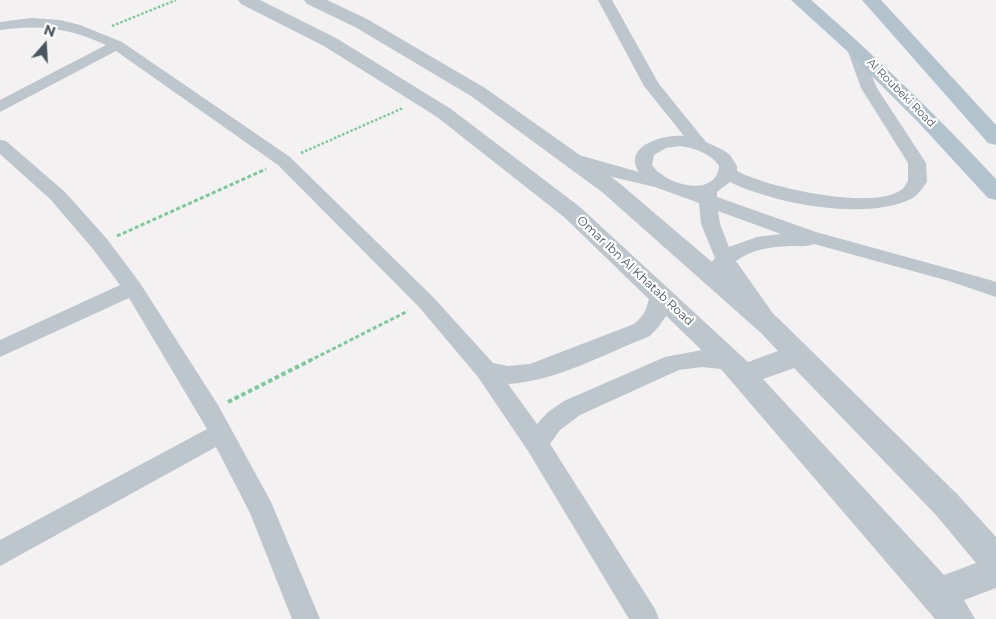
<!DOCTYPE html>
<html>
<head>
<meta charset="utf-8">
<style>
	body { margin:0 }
	#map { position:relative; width:996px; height:619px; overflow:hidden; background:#f3f1f1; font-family:Montserrat,sans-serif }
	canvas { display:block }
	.north { position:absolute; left:20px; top:20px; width:50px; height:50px; -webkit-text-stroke:4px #fff; paint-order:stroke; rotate:19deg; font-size:14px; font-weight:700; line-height:20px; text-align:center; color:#49565d }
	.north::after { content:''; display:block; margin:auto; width:18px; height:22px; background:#49565d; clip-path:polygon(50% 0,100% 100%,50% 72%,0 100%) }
</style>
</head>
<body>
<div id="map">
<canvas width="996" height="619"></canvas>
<div class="north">N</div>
</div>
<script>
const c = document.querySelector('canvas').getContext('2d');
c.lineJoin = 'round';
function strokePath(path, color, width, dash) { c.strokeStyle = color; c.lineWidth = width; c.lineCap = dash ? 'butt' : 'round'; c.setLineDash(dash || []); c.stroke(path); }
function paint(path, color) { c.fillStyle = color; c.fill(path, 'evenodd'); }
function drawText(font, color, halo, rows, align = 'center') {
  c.font = font + ' Montserrat,sans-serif'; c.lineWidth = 4.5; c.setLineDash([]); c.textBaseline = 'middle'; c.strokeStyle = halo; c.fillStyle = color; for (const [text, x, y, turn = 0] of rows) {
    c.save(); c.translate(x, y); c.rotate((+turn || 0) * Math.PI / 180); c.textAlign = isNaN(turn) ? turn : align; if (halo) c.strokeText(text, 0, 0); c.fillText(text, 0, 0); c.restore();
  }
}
strokePath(new Path2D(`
	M112,26L176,0
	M301,153L403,108`), '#7bca9a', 2.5, [2.5, 2]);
strokePath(new Path2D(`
	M117,236L266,169
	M309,361L408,311`), '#7bca9a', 3, [4, 2.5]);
strokePath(new Path2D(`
	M228,402L311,360`), '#7bca9a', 4, [4.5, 3]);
paint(new Path2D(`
	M598,0H612L659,84L706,142L723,150L730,155L737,166V171C766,187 872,211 901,190C904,188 906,184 908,181V163L861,88L846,46L848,43H858L877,88L926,163L927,182C923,188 917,196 911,199C865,221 775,204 730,182L717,192V197L816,232L990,280L996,282V297L949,281L814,244C807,247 799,246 790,246C771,247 752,249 736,261L774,315L771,320L763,323L755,320L724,273L716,276L709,274L706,269L715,258L701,224L699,203L655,187L604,175L562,161L559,157L562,153L568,152L639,172C622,146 664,134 684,136L644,86ZM680,146C694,148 712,154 719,166C716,199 665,185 652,165L654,155L666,148ZM718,211L781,234L757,237L729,247L720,224Z
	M31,18L60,20L80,25L122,42L290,157L433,297L493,363L508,366L530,364L634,324C652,308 644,305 653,290L660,288L667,290C677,306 661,325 650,336C604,354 557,381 508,384L537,424L548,412L564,401L665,357L702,350L723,351L738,355L741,361L738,367L730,370L702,367L679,370L580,415L560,430L550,444L655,609L659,619H629L528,451L478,377L419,307L278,165L116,51L0,112V100L106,45C71,28 38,24 0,30V22Z
	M0,140L6,141L65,192L107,239L140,283L218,405L271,502L320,619H292L250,513L216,447L0,566V540L207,429L129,298L0,357V340L120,285L93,249L51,200L0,154Z`), '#bdc6cc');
paint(new Path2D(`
	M238,0H260L336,38L451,109L580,207L748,362L778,351L761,333L602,192L471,96L355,27L307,4L304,0H327L367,19L485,88L618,182L779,319L958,495L996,537V588L964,600L975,619H935L720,368L564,217L437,117L324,46L241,4ZM794,368L936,515L976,563L944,575L763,379Z`), '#bdc6cc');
paint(new Path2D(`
	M791,0H811C876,56 937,116 996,179V200L988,198L918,122L846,50Z
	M862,0H881L996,125V145L988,143Z`), '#b2c3ce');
drawText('11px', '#49565d', '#fff', [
	["Al Roubeki Road",901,93,45]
]);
drawText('12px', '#49565d', '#fff', [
	["Omar Ibn Al Khatab Road",635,271,43]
]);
</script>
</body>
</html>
